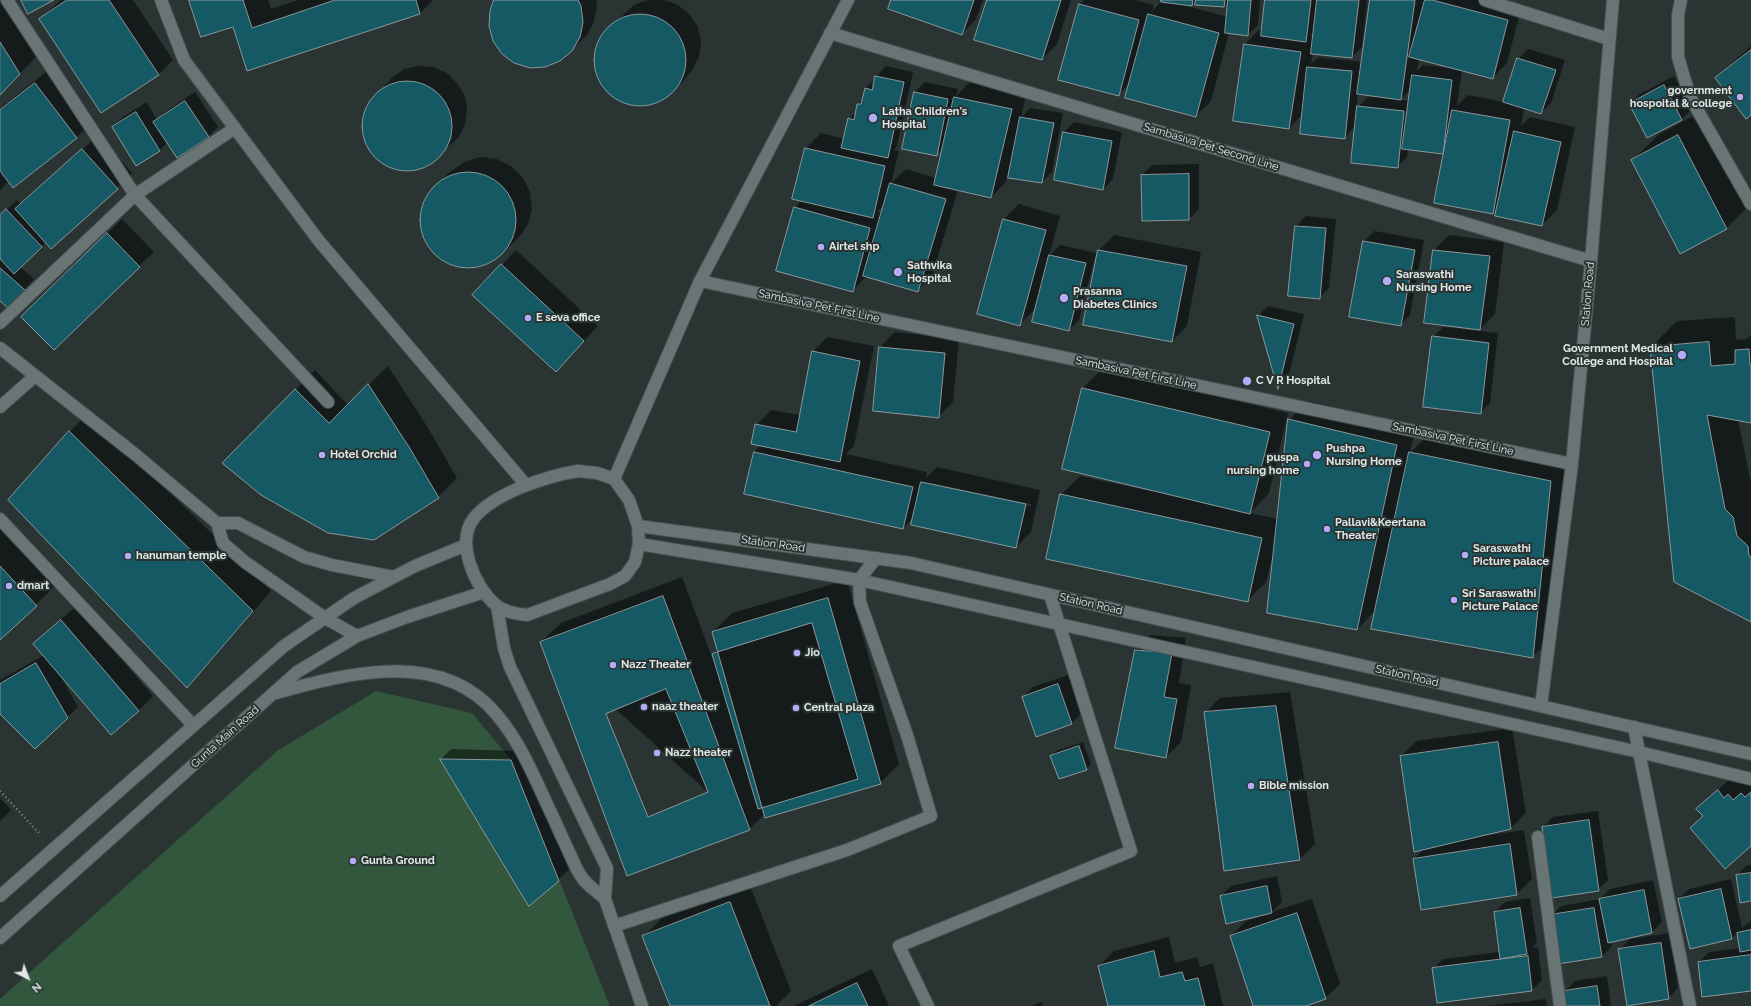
<!DOCTYPE html>
<html>
<head>
<meta charset="utf-8">
<style>
	body { margin:0 }
	#map { position:relative; width:1751px; height:1006px; overflow:hidden; background:#293433; font-family:Raleway,sans-serif }
	canvas { display:block }
	.north { position:absolute; left:8px; top:958px; width:40px; height:40px; -webkit-text-stroke:3px #293433; paint-order:stroke; rotate:138deg; font-size:11px; font-weight:700; line-height:16px; text-align:center; color:#e0e7e6 }
	.north::after { content:''; display:block; margin:auto; width:14px; height:18px; background:#e0e7e6; clip-path:polygon(50% 0,100% 100%,50% 72%,0 100%) }
</style>
</head>
<body>
<div id="map">
<canvas width="1751" height="1006"></canvas>
<div class="north">N</div>
</div>
<script>
const c = document.querySelector('canvas').getContext('2d');
c.lineJoin = 'round';
function paint(path, color) { c.fillStyle = color; c.fill(path, 'evenodd'); }
function strokePath(path, color, width, dash) { c.strokeStyle = color; c.lineWidth = width; c.lineCap = dash ? 'butt' : 'round'; c.setLineDash(dash || []); c.stroke(path); }
function drawText(font, color, halo, rows, align = 'center') {
  c.font = font + ' Raleway,sans-serif'; c.lineWidth = 4; c.setLineDash([]); c.textBaseline = 'middle'; c.strokeStyle = halo; c.fillStyle = color; for (const [text, x, y, turn = 0] of rows) {
    c.save(); c.translate(x, y); c.rotate((+turn || 0) * Math.PI / 180); c.textAlign = isNaN(turn) ? turn : align; if (halo) c.strokeText(text, 0, 0); c.fillText(text, 0, 0); c.restore();
  }
}
paint(new Path2D(`
	M376,691L472,713L511,760L610,1006H0V999L277,751Z`), '#32573c');
paint(new Path2D(`
	M0,0H5L38,55L0,94Z
	M61,0H133L173,60L158,75L40,19Z
	M190,0H268L271,9L298,0H433L420,13L248,70L233,26Z
	M495,0H596L597,6L594,21L587,35L571,50Z
	M648,0H664L678,5L690,15L698,27L701,42L699,57L693,69L683,81L668,96L655,102L640,105L626,103L613,96L603,86L597,72L595,58L599,42L607,30L634,5Z
	M892,0H983L976,19L962,34Z
	M988,0H1071L1057,44L1042,59Z
	M1084,0H1135L1154,5L1152,12L1162,0H1260L1258,25L1248,35L1229,33L1211,101L1196,116L1131,82L1118,95L1080,4ZM1197,0L1224,6L1229,1L1228,17L1187,6L1192,5Z
	M1266,0H1367L1362,47L1352,57L1313,53L1311,64L1318,57L1362,62L1371,0H1503L1522,5L1507,63L1492,78L1462,70L1457,106L1468,95L1504,102L1518,59L1528,49L1565,60L1551,103L1541,113L1524,108L1521,126L1530,117L1575,127L1557,210L1542,225L1498,207L1493,212L1445,150L1442,153L1408,149L1407,157L1397,167L1356,126L1344,138L1303,114L1289,128L1245,44L1260,29L1262,30ZM1314,32V37L1310,36ZM1419,59L1450,67V68L1423,65L1417,71ZM1411,89L1410,101L1400,100ZM1358,93L1375,96V97H1368L1356,109Z
	M1751,46V114L1716,78Z
	M418,66L433,67L447,73L457,83L465,96L467,110L465,125L458,138L447,148L453,137L452,136L442,153L431,163L418,169L403,171L389,167L376,159L367,147L362,134V118L367,105L392,78L404,69Z
	M886,66L913,72L897,146L894,150L899,151L891,183L906,169L936,178L943,148L936,155L915,92L925,82L958,89L956,96L970,82L1026,95L1021,118L1030,108L1063,113L1052,172L1042,182L1010,162L1006,182L991,197L958,190L932,276L917,291L867,276L852,291L795,208L802,200L794,198L806,148L821,133L845,139L849,119L857,111L858,104L863,99L865,89ZM885,204L882,213L877,212Z
	M50,69L92,122L77,137L13,186L9,181L0,190V108Z
	M1674,76L1692,109L1682,119L1648,137L1630,104L1640,94Z
	M195,92L218,127L208,137L168,142L160,150L136,164L113,127L123,117L147,102L157,120L165,112Z
	M1704,110L1751,204L1726,229L1633,160L1658,135Z
	M1074,122L1122,132L1113,179L1103,189L1064,132Z
	M98,135L132,173L52,248L46,242L20,267L34,279L18,296L0,299V216L17,200L21,205Z
	M480,157L497,159L511,166L523,178L530,192L532,209L528,224L520,236L504,252L493,261L479,267L464,268L449,264L437,256L427,245L422,231L421,216L426,200L435,186L451,171L464,162Z
	M1199,164V209L1189,219L1142,175L1152,165Z
	M1019,204L1060,216L1049,256L1060,245L1096,253L1079,320L1069,330L1037,300L1034,310L1019,325L978,313L1004,219Z
	M1306,216L1336,219L1329,288L1319,298L1289,295L1296,226Z
	M122,219L154,252L139,266L37,302Z
	M1374,231L1424,240L1410,315L1400,325L1364,241Z
	M1114,235L1201,252L1187,326L1172,341L1084,325L1099,250Z
	M1449,235L1504,242L1495,314L1480,329L1425,322L1434,250Z
	M516,250L598,326L570,356L502,265Z
	M1268,306L1304,314L1288,378L1279,387L1258,316Z
	M1735,317L1736,340L1747,339L1751,335V422L1738,420L1751,483V621L1651,347L1677,321Z
	M1443,327L1498,333L1490,403L1480,413L1433,337Z
	M895,332L959,339L953,402L938,417L880,347Z
	M827,337L874,346L854,446L846,454L927,472L926,478L937,467L1040,490L1031,532L1016,547L914,516L903,528L745,493L754,452L761,445L756,425L771,410L800,415L813,352ZM931,483L1031,504V506L931,485Z
	M388,366L428,428L457,478L438,497L223,463L315,370L348,405Z
	M1102,369L1288,413L1269,493L1250,513L1278,519L1289,420L1308,401L1416,426L1410,453L1429,434L1570,462L1552,638L1532,657L1376,610L1357,629L1273,554L1266,582L1247,601L1061,495L1080,476L1150,491V489L1063,469L1083,388Z
	M88,413L271,591L206,667L187,686L69,432Z
	M0,527L55,586L0,639Z
	M682,577L715,665H716L713,654L718,649L713,632L732,613L847,580L899,764L880,783L765,814L749,829L541,642L561,623Z
	M76,606L153,696L138,711L58,672L78,707L35,748L0,712V680L44,655L34,644Z
	M1151,635L1186,638L1179,683L1191,685L1181,742L1166,757L1116,747L1136,650Z
	M1068,675L1082,713L1072,723L1023,697L1033,687Z
	M1290,692L1315,844L1300,859L1205,713L1220,698Z
	M1512,728L1526,813L1511,828L1483,834L1484,836L1524,830L1532,879L1517,894L1414,859L1425,848L1401,756L1416,741Z
	M1083,742L1091,764L1086,769L1051,756L1056,751Z
	M451,749L521,751L569,870L529,905L441,759Z
	M1733,776L1739,784L1744,780L1748,786L1751,784V845L1704,816L1698,809Z
	M0,798L11,810L0,821Z
	M1598,811L1608,880L1598,890L1543,827L1553,817Z
	M1747,865H1751V900L1737,875Z
	M1277,876L1282,902L1272,912L1312,899L1340,984L1325,998L1303,1006H1255L1231,936L1246,921L1259,917V915L1221,896L1231,886Z
	M1731,879L1742,928L1748,923L1751,922V990L1699,962L1709,952L1741,948L1738,933L1732,938L1691,948L1679,899L1689,889Z
	M1653,880L1662,922L1652,932L1611,941L1612,946L1602,956L1551,916L1561,906L1600,899L1610,889Z
	M749,883L791,991L776,1006H671L643,937L662,918Z
	M1530,898L1537,943L1532,948L1538,947L1542,980L1532,990L1437,1002L1433,969L1443,959L1500,952L1495,912L1505,902Z
	M1670,933L1678,988L1668,998L1620,949L1630,939Z
	M1169,937L1175,963L1197,957L1200,967L1213,963L1223,1006H1109L1099,966L1114,951Z
	M872,969L889,1006H795L796,1005Z
	M1607,976L1611,1006H1567L1565,991L1575,981Z
	M1546,999L1547,1006H1487Z
	M1041,1002L1043,1006H1032Z`), '#0007');
const building = new Path2D(`
	M21,0H54L28,14Z
	M67,0H109L159,75L101,113L39,19Z
	M189,0H243L252,28L335,0H416L420,14L247,71L233,27L201,37Z
	M494,0H578L581,6L583,22L580,37L572,51L560,61L545,67L530,68L514,63L502,54L493,41L489,26L490,11Z
	M891,0H974L962,35L888,9Z
	M987,0H1061L1042,60L974,40Z
	M1161,0H1193L1192,6L1161,2Z
	M1196,0H1225L1224,7L1195,5Z
	M1228,0H1251L1248,36L1225,33Z
	M1265,0H1311L1306,42L1261,36Z
	M1317,0H1359L1352,58L1311,54Z
	M1370,0H1415L1401,100L1357,94Z
	M1425,0H1432L1508,20L1493,79L1409,57Z
	M1079,4L1139,20L1119,96L1058,80Z
	M1148,14L1219,33L1196,117L1125,98Z
	M594 60a46 46 0 1 1 92 0a46 46 0 1 1-92 0Z
	M0,42L20,74L0,95Z
	M1244,44L1301,52L1289,129L1233,121Z
	M1751,50V115L1746,119L1715,78Z
	M1517,58L1556,70L1541,114L1503,102Z
	M1307,67L1352,71L1345,139L1300,134Z
	M1412,75L1452,80L1443,154L1402,149Z
	M875,76L904,82L888,158L841,148L848,118L854,120L857,104H861L865,88L872,90Z
	M362 126a45 45 0 1 1 90 0a45 45 0 1 1-90 0Z
	M35,83L77,138L13,188L0,171V110Z
	M1664,85L1682,120L1647,138L1629,104Z
	M914,92L948,99L937,156L902,149Z
	M954,97L1012,109L991,198L934,185Z
	M185,101L209,137L177,158L153,122Z
	M1357,106L1404,111L1398,168L1351,163Z
	M1452,110L1510,120L1493,214L1434,203Z
	M136,112L160,151L136,166L112,127Z
	M1020,117L1054,123L1042,183L1008,178Z
	M1514,131L1561,142L1542,226L1495,216Z
	M1063,132L1112,141L1103,190L1054,180Z
	M1678,135L1727,229L1680,254L1631,160Z
	M805,148L885,166L873,218L792,199Z
	M82,149L118,189L51,249L15,209Z
	M420 220a48 48 0 1 1 96 0a48 48 0 1 1-96 0Z
	M1189,174V220L1142,221L1141,175Z
	M890,183L946,199L918,292L863,276Z
	M794,207L870,228L853,292L776,271Z
	M6,209L42,247L14,274L0,259V215Z
	M1003,219L1046,230L1020,326L977,314Z
	M1295,226L1326,228L1320,299L1288,296Z
	M107,233L140,267L54,350L21,317Z
	M1363,241L1415,250L1401,326L1349,317Z
	M1098,250L1187,266L1172,342L1083,325Z
	M1433,250L1490,256L1480,330L1424,323Z
	M1049,255L1086,263L1069,331L1032,322Z
	M501,264L584,341L556,372L472,295Z
	M0,268L25,290L8,308L0,301Z
	M1257,315L1294,324L1278,389Z
	M1432,336L1489,343L1481,414L1423,407Z
	M1709,342L1711,366L1735,364V350L1749,349L1750,365H1751V423L1707,415L1725,509L1733,517L1737,536L1748,546L1749,556L1751,557V622L1674,582L1650,347Z
	M879,347L945,353L939,418L873,411Z
	M812,351L860,361L840,462L751,444L755,424L796,432Z
	M368,384L409,447L439,498L374,540L328,533L261,495L222,463L295,389L329,423Z
	M1082,388L1270,432L1250,514L1062,469Z
	M1288,419L1397,445L1357,630L1267,613Z
	M69,431L253,611L187,688L8,500Z
	M754,452L913,487L903,529L744,494Z
	M1409,452L1551,481L1533,658L1371,629Z
	M921,482L1026,504L1016,548L911,525Z
	M1060,494L1262,538L1248,602L1046,559Z
	M0,566L37,606L0,640Z
	M663,596L750,830L627,876L540,642Z
	M828,598L881,784L765,818L712,632Z
	M61,620L139,711L111,735L33,644Z
	M812,623L858,779L758,809L712,654Z
	M1135,650L1172,653L1164,697L1177,699L1166,758L1115,748Z
	M36,663L68,718L35,749L0,714V684Z
	M1058,684L1072,724L1036,737L1022,697Z
	M666,689L708,792L648,817L606,714Z
	M1276,706L1300,860L1224,871L1204,712Z
	M1498,742L1511,829L1414,852L1400,756Z
	M1079,746L1087,770L1059,779L1050,756Z
	M440,759L511,760L559,881L529,906Z
	M1718,790L1724,798L1728,794L1733,800L1741,793L1745,797L1751,792V846L1725,869L1690,828L1703,816L1696,809Z
	M1589,820L1599,891L1552,898L1542,827Z
	M1510,844L1517,895L1421,910L1413,859Z
	M1751,873V901L1740,903L1736,875Z
	M1267,886L1272,913L1226,924L1220,896Z
	M1721,889L1732,939L1690,949L1678,899Z
	M1644,890L1652,933L1608,943L1599,899Z
	M730,902L770,1006H670L642,936Z
	M1520,908L1527,954L1500,959L1494,912Z
	M1594,908L1602,957L1558,964L1550,915Z
	M1297,913L1326,999L1306,1006H1253L1230,936Z
	M1751,930V950L1740,952L1737,933Z
	M1661,943L1669,999L1627,1006L1618,949Z
	M1154,951L1160,977L1182,972L1185,981L1198,978L1205,1006H1108L1098,966Z
	M1751,955V991L1702,997L1698,962Z
	M1528,956L1532,991L1437,1003L1432,968Z
	M857,983L868,1006H809Z
	M1597,986L1600,1006H1566L1564,991Z`);
paint(building, '#145964');
strokePath(building, '#8b979a', 1);
const lane = new Path2D(`
	M1681,0L1678,15V57L1690,97L1751,204
	M0,519L193,725`);
const street = new Path2D(`
	M7,0L135,195L328,402
	M161,0L184,60L319,241L526,485
	M1485,0L1609,39
	M830,33L1591,261
	M700,281L1572,464
	M0,323L135,195L235,128
	M0,407L35,376
	M1541,706L1572,464L1591,261L1613,0
	M1634,727L1690,1006
	M1538,837L1560,1006
	M614,926L847,850L931,816L907,735L860,602L859,580L876,558
	M928,1006L899,946L1131,851L1050,595`);
const secondary = new Path2D(`
	M0,348L136,455L217,523L223,543L245,562L325,618L357,636
	M578,471L597,473L614,479L629,500L638,526L639,544L635,562L625,576L610,584L527,615C517,614 504,612 496,605C475,588 455,542 474,518C494,493 547,476 578,471Z
	M614,479L700,281L848,0
	M217,523H238L304,557L332,565L394,577
	M638,526L911,563L1751,754
	M639,544L859,580L1639,752L1751,779
	M497,606L504,648L510,667L607,868L605,899L642,1006
	M276,693C347,673 442,648 497,715C519,741 532,772 546,802C554,819 561,835 569,852C573,860 576,869 581,876C586,885 598,892 605,899
	M0,896L284,646L354,598L415,566L466,545
	M0,938L297,672L357,636L407,617L484,592`);
strokePath(lane, '#475050', 14);
strokePath(street, '#475050', 14);
strokePath(secondary, '#475050', 14);
strokePath(new Path2D(`
	M0,791L39,833`), '#828b8a', 2.5, [1, 3]);
strokePath(lane, '#697574', 12);
strokePath(street, '#697574', 12);
strokePath(secondary, '#697574', 12);
for (const [x, y, r, color] of [
	[1740,97,4,"#b5acf8"],
	[873,118,5,"#b5acf8"],
	[821,247,4,"#b5acf8"],
	[898,272,5,"#b5acf8"],
	[1387,281,5,"#b5acf8"],
	[1064,298,5,"#b5acf8"],
	[528,318,4,"#b5acf8"],
	[1682,355,5,"#b5acf8"],
	[1247,381,5,"#b5acf8"],
	[322,455,4,"#b5acf8"],
	[1317,455,5,"#b5acf8"],
	[1307,464,4,"#b5acf8"],
	[1327,529,4,"#b5acf8"],
	[1465,555,4,"#b5acf8"],
	[128,556,4,"#b5acf8"],
	[9,586,4,"#b5acf8"],
	[1454,600,4,"#b5acf8"],
	[797,653,4,"#b5acf8"],
	[613,665,4,"#b5acf8"],
	[644,707,4,"#b5acf8"],
	[796,708,4,"#b5acf8"],
	[657,753,4,"#b5acf8"],
	[1251,786,4,"#b5acf8"],
	[353,861,4,"#b5acf8"]
]) { const dot = new Path2D(); dot.arc(x, y, r, 0, 2 * Math.PI); c.fillStyle = color; c.fill(dot); strokePath(dot, '#293433', 1.5); }
drawText('bold 11px', '#e0e7e6', '#293433', [
	["government",1732,91,"right"],
	["hospoital & college",1732,104,"right"],
	["Latha Children's",882,112],
	["Hospital",882,125],
	["Airtel shp",829,247],
	["Sathvika",907,266],
	["Hospital",907,279],
	["Saraswathi",1396,275],
	["Nursing Home",1396,288],
	["Prasanna",1073,292],
	["Diabetes Clinics",1073,305],
	["E seva office",536,318],
	["Government Medical",1673,349,"right"],
	["College and Hospital",1673,362,"right"],
	["C V R Hospital",1256,381],
	["Pushpa",1326,449],
	["Nursing Home",1326,462],
	["Hotel Orchid",330,455],
	["puspa",1299,458,"right"],
	["nursing home",1299,471,"right"],
	["Pallavi&Keertana",1335,523],
	["Theater",1335,536],
	["Saraswathi",1473,549],
	["Picture palace",1473,562],
	["hanuman temple",136,556],
	["dmart",17,586],
	["Sri Saraswathi",1462,594],
	["Picture Palace",1462,607],
	["Jio",805,653],
	["Nazz Theater",621,665],
	["naaz theater",652,707],
	["Central plaza",804,708],
	["Nazz theater",665,753],
	["Bible mission",1259,786],
	["Gunta Ground",361,861]
], 'left');
drawText('11px', '#e0e7e6', '#293433', [
	["Sambasiva Pet Second Line",1211,147,17],
	["Station Road",1588,294,-85],
	["Sambasiva Pet First Line",819,306,12],
	["Sambasiva Pet First Line",1136,373,12],
	["Sambasiva Pet First Line",1453,439,12],
	["Station Road",773,544,8],
	["Station Road",1091,604,13],
	["Station Road",1407,676,13],
	["Gunta Main Road",225,737,-42]
]);
</script>
</body>
</html>
